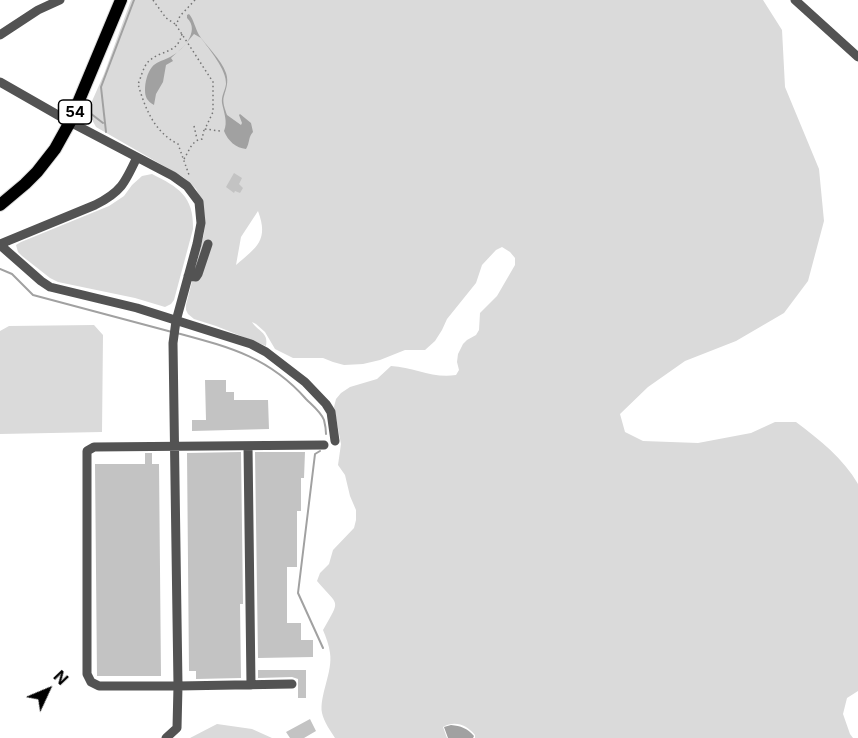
<!DOCTYPE html>
<html>
<head>
<meta charset="utf-8">
<style>
	body { margin:0 }
	#map { position:relative; width:858px; height:738px; overflow:hidden; background:#fff; font-family:Inter,sans-serif }
	canvas { display:block }
	.north { position:absolute; left:18px; top:660px; width:60px; height:60px; -webkit-text-stroke:4px #fff; paint-order:stroke; rotate:46deg; font-size:16px; font-weight:700; line-height:24px; text-align:center; color:#000 }
	.north::after { content:''; display:block; margin:auto; width:21px; height:27px; background:#000; clip-path:polygon(50% 0,100% 100%,50% 72%,0 100%) }
</style>
</head>
<body>
<div id="map">
<canvas width="858" height="738"></canvas>
<div class="north">N</div>
</div>
<script>
const c = document.querySelector('canvas').getContext('2d');
c.lineJoin = 'round';
function paint(path, color) { c.fillStyle = color; c.fill(path, 'evenodd'); }
function strokePath(path, color, width, dash) { c.strokeStyle = color; c.lineWidth = width; c.lineCap = dash ? 'butt' : 'round'; c.setLineDash(dash || []); c.stroke(path); }
function drawText(font, color, halo, rows, align = 'center') {
  c.font = font + ' Inter,sans-serif'; c.lineWidth = 6; c.setLineDash([]); c.textBaseline = 'middle'; c.strokeStyle = halo; c.fillStyle = color; for (const [text, x, y, turn = 0] of rows) {
    c.save(); c.translate(x, y); c.rotate((+turn || 0) * Math.PI / 180); c.textAlign = isNaN(turn) ? turn : align; if (halo) c.strokeText(text, 0, 0); c.fillText(text, 0, 0); c.restore();
  }
}
paint(new Path2D(`
	M131,0H763L782,30L785,87L819,169L824,221L808,281L784,313L736,341L685,361L648,387L620,414L625,432L643,441L698,443L751,433L775,422H796C820,440 843,458 858,484V691L847,698L843,714L850,734L853,738H475V735C467,725 455,720 443,727L447,738H335C330,730 324,722 322,713C319,696 333,672 330,653C329,645 326,637 323,630C341,598 339,607 317,581L320,573L329,564L333,550L354,528L356,520V510L350,496L345,475L338,465L341,444L334,407L336,399L341,393L350,387L377,379L391,366C414,367 433,379 456,375L459,370L457,362L458,354L463,344L467,340L476,335L479,330L480,313L497,296L515,265V258L510,252L502,247L496,250L482,265L476,283L447,319L442,330L435,341L425,350H405L380,360L363,364L344,365L333,362L323,358H293L275,349L265,332L256,324L252,322C257,331 269,332 266,346L216,326L194,319L188,314L186,310V305L204,234L205,220L201,199L196,189L183,177L96,127L89,114V108L104,74ZM258,211C269,240 257,247 236,265L241,237Z
	M152,174C178,187 194,196 193,229L174,300L171,304L165,307L135,298L58,282L50,278L22,256L18,252L16,245L21,242L109,206L124,196L132,185L142,176Z
	M94,325L103,335L102,432L0,434V331L9,326Z
	M217,724L252,729L272,738H190Z`), '#dadada');
paint(new Path2D(`
	M189,14C194,20 195,28 199,35C207,47 221,59 226,73C229,82 226,89 224,96C222,102 225,109 227,115L241,125L242,123L239,115L240,114L251,123L253,132C248,137 250,143 246,149C236,148 228,141 224,131C228,122 224,113 222,103C221,96 225,91 226,84C227,70 209,49 201,38L194,34L183,47L171,58L173,61L166,65L163,82L156,94L154,105C147,101 145,97 145,90C145,83 147,73 152,67C156,62 162,61 168,58C182,52 201,31 187,18V15Z
	M451,725C461,726 467,728 474,736L473,738H448L444,727Z`), '#a1a1a1');
strokePath(new Path2D(`
	M90,113L103,123
	M106,132L101,87L134,0
	M0,269L12,274L33,295L172,332
	M177,333C229,347 269,357 306,399C312,405 321,412 324,420C325,424 326,429 326,434
	M320,451L315,454L298,593L323,648`), '#a1a1a1', 2);
paint(new Path2D(`
	M234,173L242,178L239,184L243,188L240,193L235,191L234,193L226,187Z
	M205,380H226V392H234V400H268L269,429L192,431V420H206Z
	M241,452L243,604H240L241,678L196,679V671H189L187,453Z
	M255,452H305L304,478H301V511H297V567H287V623H301V640H313V657L258,658Z
	M145,453H152V464H159L161,676H97L95,464H145Z
	M258,670H306V698H298V679L292,677L258,678Z
	M310,719L316,731L304,738H290L286,732Z`), '#c3c3c3');
const highway = new Path2D(`
	M0,205L25,184L37,172L55,149L70,122L121,0`);
strokePath(highway, '#dbdbdb', 14);
strokePath(new Path2D(`
	M153,0L166,18L175,24
	M195,0L180,16L176,25L213,82V112L205,129L220,131
	M182,34C177,55 161,49 148,62C143,67 141,78 138,84C145,108 154,132 178,144L189,175
	M194,126L197,139
	M184,159C189,151 192,140 202,139L204,130`), '#757575', 1.5, [1.5, 3]);
strokePath(new Path2D(`
	M795,0L858,57
	M0,35L38,10L60,0
	M0,82L70,122L173,176L187,186L199,202L201,223L197,244L176,321L173,343L178,686H99L91,682L87,674V451L94,447L324,445
	M0,244L95,205C121,192 125,183 137,157
	M0,245L41,281L50,287L137,308L251,344L266,352L305,382L326,404L331,412L335,441
	M188,276L196,277L198,274L208,244
	M248,446L251,685
	M166,738L177,728L178,686L292,684`), '#535353', 9);
strokePath(highway, '#000', 12);
for (const [x, y, w] of [
	[75,112,33]
]) { const box = new Path2D(); box.roundRect(x - w / 2, y - 12, w, 24, 4.5); c.fillStyle = '#fff'; c.fill(box); strokePath(box, '#000', 1.5); }
drawText('bold 15px', '#000', null, [
	["54",75,112]
]);
</script>
</body>
</html>
